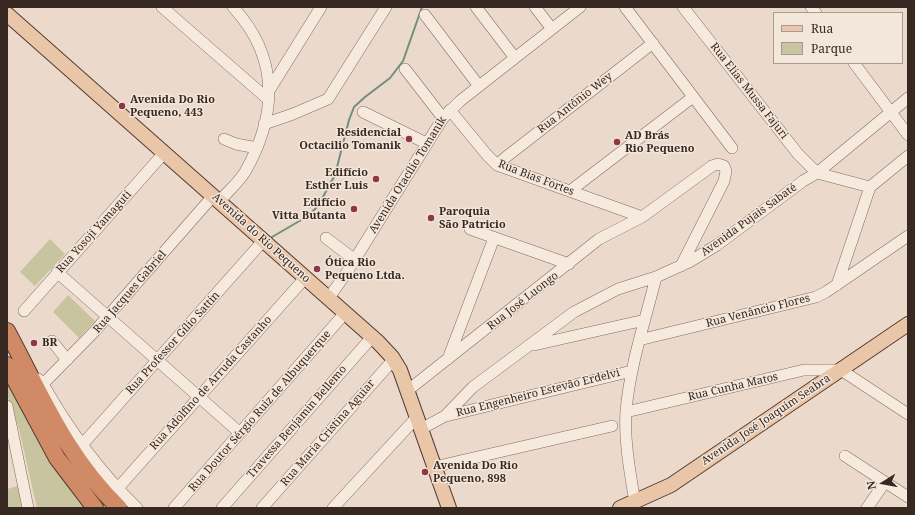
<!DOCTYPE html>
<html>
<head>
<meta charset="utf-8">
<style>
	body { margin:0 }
	#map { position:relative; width:915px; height:515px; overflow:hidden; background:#ebdacb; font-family:"Noto Serif",serif }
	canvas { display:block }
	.frame { position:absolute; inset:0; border:8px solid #382822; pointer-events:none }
	.legend { position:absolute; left:773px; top:12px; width:130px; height:52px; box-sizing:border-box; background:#f3e6da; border:1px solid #a89a90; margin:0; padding:5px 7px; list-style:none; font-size:12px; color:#382822 }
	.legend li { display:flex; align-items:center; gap:8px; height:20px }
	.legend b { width:20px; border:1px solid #a89a90 }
	.north { position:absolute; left:863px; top:463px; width:40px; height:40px; -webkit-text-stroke:3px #f3e6da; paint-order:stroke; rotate:259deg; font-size:11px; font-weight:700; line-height:16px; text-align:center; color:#382822 }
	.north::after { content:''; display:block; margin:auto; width:14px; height:18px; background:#382822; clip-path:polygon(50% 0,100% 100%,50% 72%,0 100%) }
</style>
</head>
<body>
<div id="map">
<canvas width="915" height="515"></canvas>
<div class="frame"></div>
<ul class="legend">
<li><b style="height:5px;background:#e9c6a7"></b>Rua</li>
<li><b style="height:11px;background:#c8c49f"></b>Parque</li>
</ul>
<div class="north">N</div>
</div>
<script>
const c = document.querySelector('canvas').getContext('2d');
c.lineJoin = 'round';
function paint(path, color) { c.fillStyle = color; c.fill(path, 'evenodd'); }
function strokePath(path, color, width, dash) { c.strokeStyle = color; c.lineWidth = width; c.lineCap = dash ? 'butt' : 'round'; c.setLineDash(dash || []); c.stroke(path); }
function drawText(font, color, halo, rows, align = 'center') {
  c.font = font + ' "Noto Serif",serif'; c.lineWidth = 3; c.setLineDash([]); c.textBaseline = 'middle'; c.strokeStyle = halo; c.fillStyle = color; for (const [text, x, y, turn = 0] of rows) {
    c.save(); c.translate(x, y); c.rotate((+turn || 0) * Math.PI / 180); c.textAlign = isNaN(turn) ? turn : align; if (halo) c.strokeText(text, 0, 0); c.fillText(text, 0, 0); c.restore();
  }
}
paint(new Path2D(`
	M50,239L65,254L35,286L20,272Z
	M68,295L95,321L79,338L53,312Z
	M7,376L87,508H37L19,429L7,394Z
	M18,486L22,508H7V489Z`), '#c8c49f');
strokePath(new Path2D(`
	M272,237L308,216L318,206L335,175L349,120L354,107L365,97L390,78L403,61L422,7`), '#728e81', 2);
const minor = new Path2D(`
	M162,7L269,100
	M476,7L515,58
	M535,7L552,29
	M625,7L732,148
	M683,7L798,154L817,173L870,187L908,156
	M811,7L816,13
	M425,15L479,86
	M854,63L908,135
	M405,69L443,118
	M270,89L321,7
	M450,110L487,155L497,165L642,217
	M363,112L426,143
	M264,124L293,114L328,99L386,7
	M224,139L236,144L257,148
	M497,165L506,157L653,43
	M570,191L693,97
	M219,202C227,192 239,182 245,172C278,114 279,57 233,7
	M470,229L569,264
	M326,238L355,260
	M57,272L240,433
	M837,285L870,187
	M328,299L347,272L443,118L460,101L580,7
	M24,311L164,153
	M639,340L816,297L826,292L908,236
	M52,341L67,360
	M534,345L645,320
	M448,359L494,238
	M38,379L43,384C69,430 99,471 137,508
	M43,384L93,333L213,196
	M407,391L599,239L642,217L712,166L718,164L724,166L726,171L724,181L681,266
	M7,406L28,508
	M626,412L804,370H841L908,414
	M446,416L632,371
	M421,429L445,416L473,387L574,312L618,289L656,277L689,262L717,245L803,181L817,173L908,98
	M81,446L263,241
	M845,456L908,497
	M434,467L612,426
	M118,488L305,278
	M635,502C630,473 624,440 626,411C630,365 645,322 656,277
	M174,508L345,313
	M222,508L372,337
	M262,508L394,359
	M333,508L417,417
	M867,508L885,482`);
const major = new Path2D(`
	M7,14L378,342L392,357L400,370L449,508
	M620,508L671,485L908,324`);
const highway = new Path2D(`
	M7,331C42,396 65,455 119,508
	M7,365L57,458L95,508`);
strokePath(minor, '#866c60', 12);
strokePath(major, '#553c34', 16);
strokePath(highway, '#553c34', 18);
strokePath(minor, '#f6e9dd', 11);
strokePath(major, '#e9c6a7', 14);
strokePath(highway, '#d08a65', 16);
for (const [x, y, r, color] of [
	[122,106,4,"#8f364a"],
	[409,139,4,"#8f364a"],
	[617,142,4,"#8f364a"],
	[376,179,4,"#8f364a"],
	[354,209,4,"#8f364a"],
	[431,218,4,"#8f364a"],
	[317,269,4,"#8f364a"],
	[34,343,4,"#8f364a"],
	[425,472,4,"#8f364a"]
]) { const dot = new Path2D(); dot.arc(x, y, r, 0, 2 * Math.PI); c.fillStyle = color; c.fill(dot); strokePath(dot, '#f3e6da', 1.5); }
drawText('11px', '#382822', '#f3e6da', [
	["Rua Elias Mussa Fajuri",749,91,52],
	["Rua Antônio Wey",575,103,-38],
	["Avenida Otacílio Tomanik",408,175,-58],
	["Rua Bias Fortes",536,178,21],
	["Avenida Pujais Sabaté",749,220,-36],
	["Rua Yosoji Yamaguti",94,232,-48],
	["Avenida do Rio Pequeno",261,238,42],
	["Rua Jacques Gabriel",130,292,-49],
	["Rua José Luongo",523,301,-38],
	["Rua Venâncio Flores",758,311,-14],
	["Rua Professor Gílio Sattin",173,343,-48],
	["Rua Adolfino de Arruda Castanho",211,383,-48],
	["Rua Cunha Matos",733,387,-13],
	["Rua Engenheiro Estevão Erdelvi",538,393,-14],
	["Rua Doutor Sérgio Ruiz de Albuquerque",260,411,-49],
	["Avenida José Joaquim Seabra",766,420,-34],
	["Travessa Benjamin Bellemo",297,422,-49],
	["Rua Maria Cristina Aguiar",328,433,-49]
]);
drawText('bold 11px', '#382822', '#f3e6da', [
	["Avenida Do Rio",130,100],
	["Pequeno, 443",130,113],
	["Residencial",401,133,"right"],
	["Octacilio Tomanik",401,146,"right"],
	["AD Brás",625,136],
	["Rio Pequeno",625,149],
	["Edifício",368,173,"right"],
	["Esther Luis",368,186,"right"],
	["Edifício",346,203,"right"],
	["Vitta Butanta",346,216,"right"],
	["Paroquia",439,212],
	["São Patricio",439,225],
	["Ótica Rio",325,263],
	["Pequeno Ltda.",325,276],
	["BR",42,343],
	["Avenida Do Rio",433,466],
	["Pequeno, 898",433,479]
], 'left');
</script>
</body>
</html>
